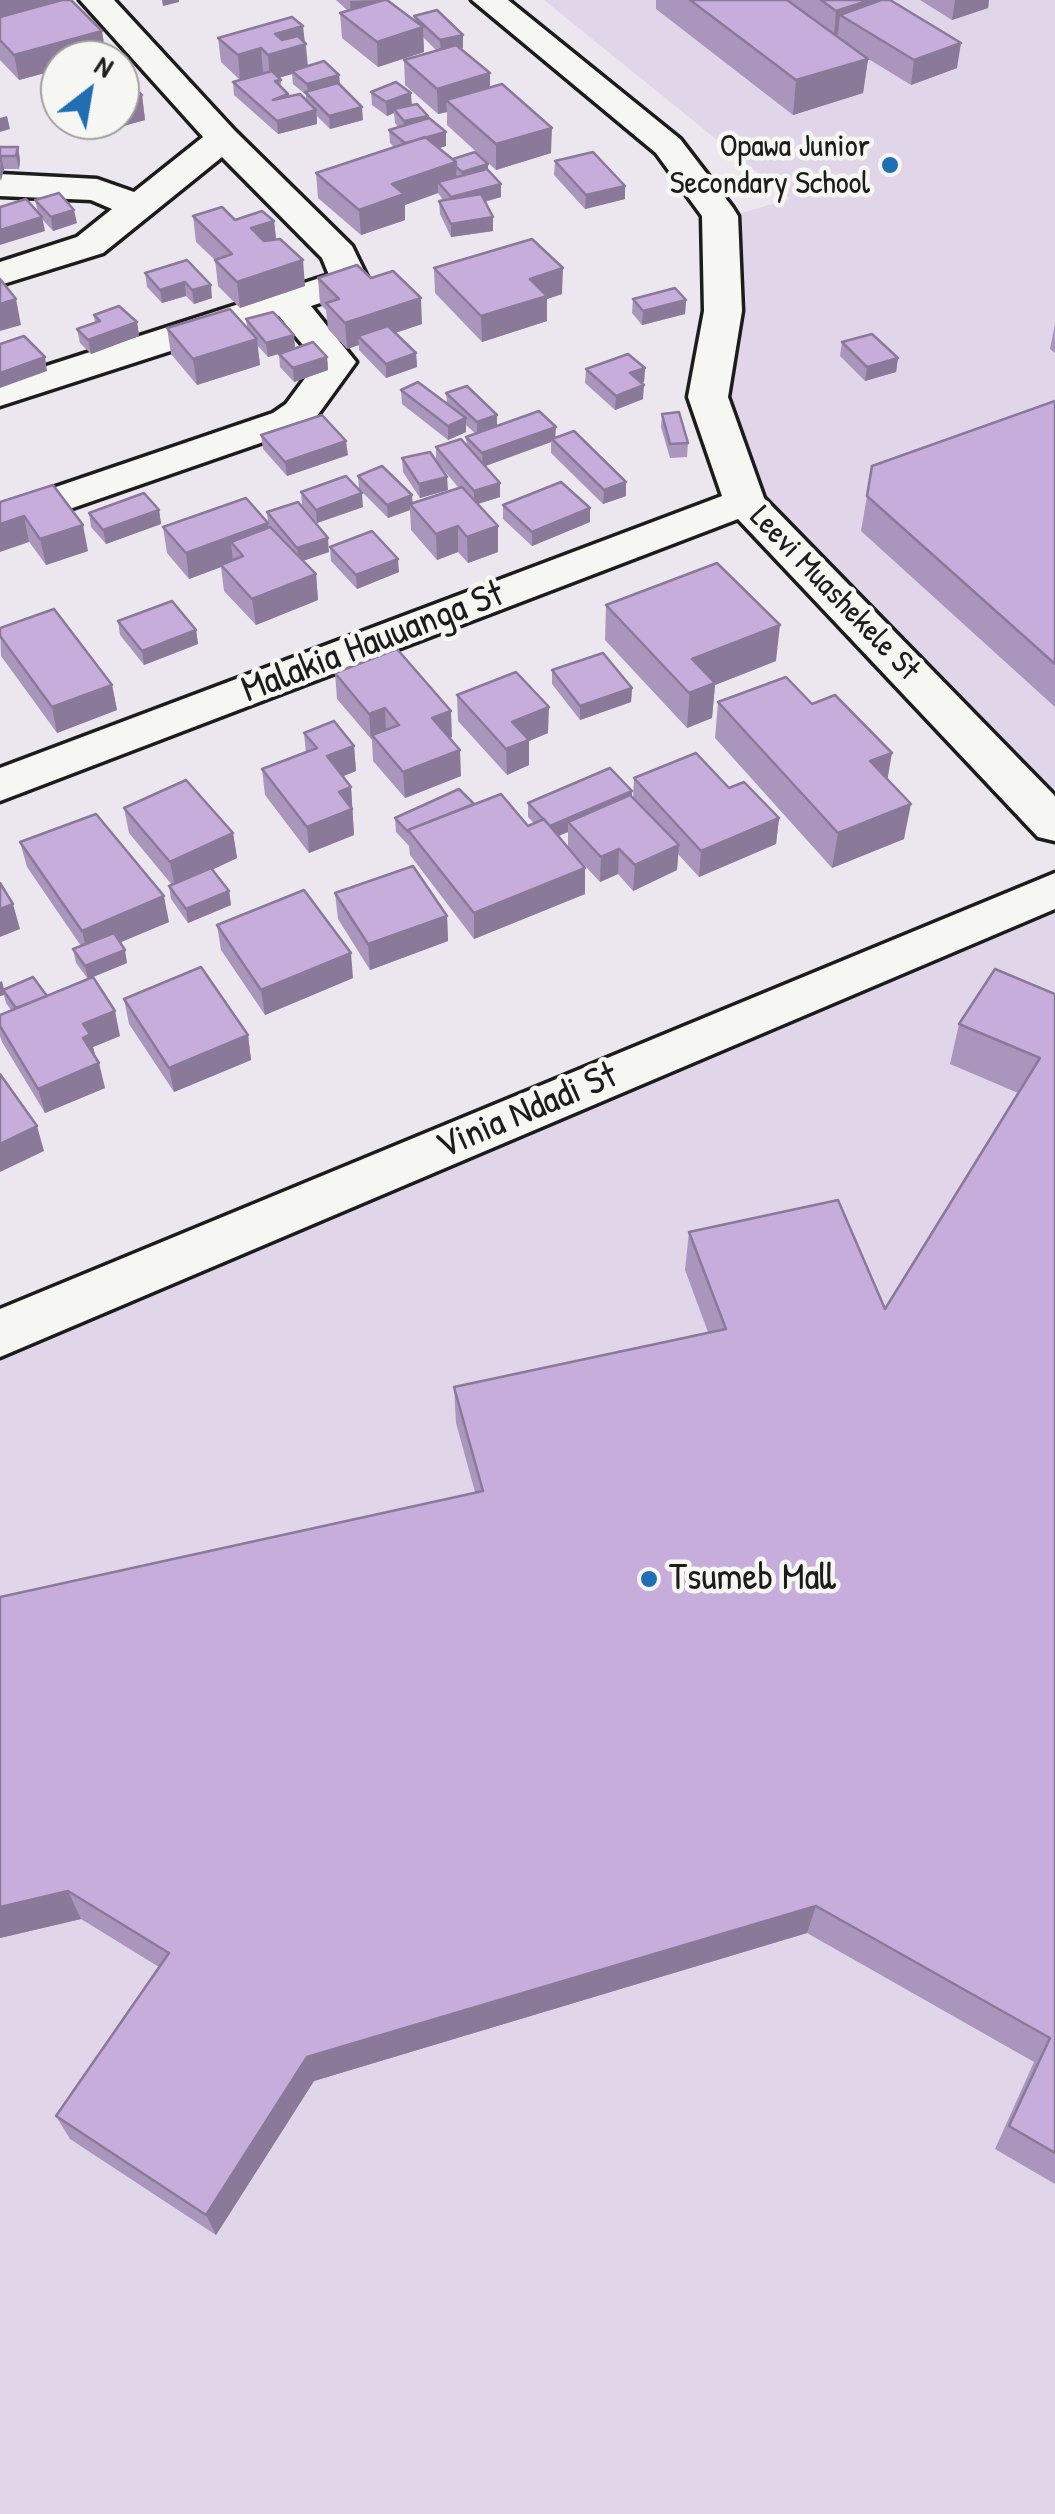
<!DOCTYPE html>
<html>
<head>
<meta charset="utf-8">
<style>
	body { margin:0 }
	#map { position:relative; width:1055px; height:2514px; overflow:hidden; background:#ece7ee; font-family:"Patrick Hand",sans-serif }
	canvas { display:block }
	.north { position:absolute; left:40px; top:40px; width:100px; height:100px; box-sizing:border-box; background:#f6f6f2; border:2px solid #9f9f9c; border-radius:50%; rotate:31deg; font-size:28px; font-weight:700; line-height:40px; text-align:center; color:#1c1c1c }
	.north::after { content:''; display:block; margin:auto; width:35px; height:45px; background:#1f6fb2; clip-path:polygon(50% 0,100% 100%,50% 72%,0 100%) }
</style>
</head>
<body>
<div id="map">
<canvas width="1055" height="2514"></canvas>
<div class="north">N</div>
</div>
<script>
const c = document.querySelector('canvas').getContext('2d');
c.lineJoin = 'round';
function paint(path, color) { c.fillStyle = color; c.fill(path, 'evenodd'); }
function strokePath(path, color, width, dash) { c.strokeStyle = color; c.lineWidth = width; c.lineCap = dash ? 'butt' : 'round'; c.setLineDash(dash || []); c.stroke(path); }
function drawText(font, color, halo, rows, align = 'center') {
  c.font = font + ' "Patrick Hand",sans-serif'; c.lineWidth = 9; c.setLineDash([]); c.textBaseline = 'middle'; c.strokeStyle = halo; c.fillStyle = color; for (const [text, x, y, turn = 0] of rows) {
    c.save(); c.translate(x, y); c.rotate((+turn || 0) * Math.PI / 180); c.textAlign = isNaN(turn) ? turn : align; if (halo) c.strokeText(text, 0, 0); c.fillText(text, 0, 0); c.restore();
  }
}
paint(new Path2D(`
	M544,0H1055V825L745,502L708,397L727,217L790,199Z
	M1055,890V2514H0V1334Z`), '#e1d6e9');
const street = new Path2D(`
	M80,0H114L235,131L352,246L367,277L354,292L311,306L356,362L314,420L301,429L0,533V506L273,413L286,404L317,362L279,316L0,406V381L329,275L322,258L222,157L103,253L0,285V262L77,237L112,209L91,200L0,196V174L97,179L134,192L203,137Z
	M472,0H508L680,139L733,208L738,216L742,311L728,397L764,498L1055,796V841L1038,837L738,519L0,801V768L722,496L688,397L704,311L702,216L656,153Z
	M1055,873V909L0,1357V1309Z`);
strokePath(street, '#1c1c1c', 7);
paint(street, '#f6f6f2');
paint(new Path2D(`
	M0,0L59,1L106,56L19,80L0,60Z
	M336,0H379L415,21L414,16L463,35V48L460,49L490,73V87L551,153L496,170L447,125V112L438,114L405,85L404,60L437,51L423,37L424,52L378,67L342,38L340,13L348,11Z
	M656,0H890L957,68L911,85L862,55L868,59L863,93L793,115L656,9Z
	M920,0H989L988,8L952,20Z
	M218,38L304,42L306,44L308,66L339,75L340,84L363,120L330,129L317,116V124L278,134L234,95L233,82L240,80L221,62ZM292,74L293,84L306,95V100L288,96L281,88V80L279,78Z
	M371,92L412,105L428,116V118L446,146L439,148L453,159L488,171L501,184V197L485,202L493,217V231L451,237L440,214L439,201L443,200L438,193L405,205V220L361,235L318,198L316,173L394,147L390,143L389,130L398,127L395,123L394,113L387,116L372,105Z
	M142,95L145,120L91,135L78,120H120Z
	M0,147H18L20,160L19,169H4L0,181Z
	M555,161L625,199L585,209L554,175Z
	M35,200L77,223L53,231L42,219L45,231L38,212Z
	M193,216L274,221L276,239L305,286L240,308L218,286L215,260L196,242Z
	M187,260L212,298L194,304L186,296L162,303L147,287L145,273Z
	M434,268L562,294L547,299V321L482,342L435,293Z
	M318,278L422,324L395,333L416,353L417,367L386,378L359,350V345L347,349L328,329L326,310L320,304Z
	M633,299L686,300L685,314L642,325L632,313Z
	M94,315L137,322L139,336L91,354L80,343L77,329L95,323Z
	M246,319L294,335L295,348L327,357L328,370L294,382L280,367L279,354L268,357L257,345L260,365L197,385L171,354L167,328H247Z
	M1055,324V353L1050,349Z
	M842,342L898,358L896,372L865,381L840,356Z
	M645,368L644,382L641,383L643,399L615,410L585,383L586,369Z
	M401,390L447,403L446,393L497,415V426L555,437L626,482V496L603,504L551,453V442L485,466L500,497L478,504L498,552L468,563L458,552L437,560L411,530L410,510L388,518L359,489L358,476L413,503L459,488L436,461V447L467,446L466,437L476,434L466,425V432L448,440L402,404Z
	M1055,401V707L861,531L867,496Z
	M662,414L688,443L687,457L670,458L661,427Z
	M261,435L348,455L287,476L263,449Z
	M402,458L448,490L420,498L403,472Z
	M301,492L363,507L317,523L302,505Z
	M0,502L88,551L46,565Z
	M503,505L590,522L532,546L503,519Z
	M159,510L161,524L106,544L91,527L89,513Z
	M267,512L329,552L303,561L316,574L318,600L256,625L224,591L221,567L189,579L167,553L163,527L268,523Z
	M330,547L399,572L357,589L331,561Z
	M606,605L776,661L715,685L712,718L687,728L605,640Z
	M118,621L196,630L198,644L144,665L120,635Z
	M0,628L112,685L117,710L57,733L1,656Z
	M552,670L632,688L631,702L580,720L552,684Z
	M335,673L452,737L449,738L461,776L405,798L373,761L372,740L337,699Z
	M457,695L548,733L529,741V765L507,775L458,721Z
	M718,702L887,779L904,839L832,868L715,738Z
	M304,733L354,746L356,771L343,776L351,787L354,835L309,853L265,795L262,769L306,753Z
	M634,778L729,788L779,818L776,844L699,877L678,854L677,870L633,891L618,874L600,882L572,852L585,894L474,939L410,855L409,846L396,832L395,818L474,804L528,826L534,823L528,817V803L633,798ZM568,832V847L558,836Z
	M124,808L233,833L237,858L212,870L229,891L231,905L188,923L171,899L169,886L172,885L129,833Z
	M20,842L169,922L120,942L127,963L93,977L120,1036L93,1047L105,1088L45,1113L2,1042L0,1036V1015L11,1010L6,1003L4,995L0,996L4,989L47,996L88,979L76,963L73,949L81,946L27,867Z
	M335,893L447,916L448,941L370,970L338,919Z
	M217,925L353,978L265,1015L221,950Z
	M1055,994V2184L995,2149L1034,2062L807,1933L314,2081L216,2235L70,2139L56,2116L159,1967L81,1919L0,1938L475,1492L456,1423L454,1387L708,1332L685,1270L689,1232L885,1309L1018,1093L950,1064L959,1024Z
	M124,999L248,1035L251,1060L174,1092L129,1024Z`), '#aa95bd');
paint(new Path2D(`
	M0,0H59L60,7L0,23Z
	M162,0H179V2L163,6Z
	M379,0V6L351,14L350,1Z
	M870,0H883L840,15L838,34L834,35L836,11Z
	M955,0H989L988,8L952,20Z
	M303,26L308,69L292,71V74L270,80L268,55L275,34Z
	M423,27L424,52L378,67L377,42Z
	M102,31L106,56L92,60H60V69L19,80L14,55Z
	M463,35V48L441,54L440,40Z
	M961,43L957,68L911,85L914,60Z
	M261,48L263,73L240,80L238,55Z
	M868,59L863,93L793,115L796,80Z
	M490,73V98L446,100L447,112L438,114L437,89Z
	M339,75L340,88L308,95L307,84Z
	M411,93L412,106L394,109V113L387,116L386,102Z
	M142,95L145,120L91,135L89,120H120V101Z
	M362,107L363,120L330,129L329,116Z
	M316,110L317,124L278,134L277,121Z
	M7,116L10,129L0,132V118Z
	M428,116V129L405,134L404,121Z
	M552,128L551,153L496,170V144Z
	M446,132V146L407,158L406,145Z
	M18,147L20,160L19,169L16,156Z
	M1,156L4,169L1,181L0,175Z
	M456,162L457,187L438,182V193L405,205V220L361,235L359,210L392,184Z
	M488,164V177L462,186V172Z
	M501,184V197L452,210L451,197Z
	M625,186V199L585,209L586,195Z
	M74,210L77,223L53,231L51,217Z
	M42,217L45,231L0,245V230Z
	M493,217V231L451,237V224Z
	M274,221L277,247L254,254L251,228Z
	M303,260L305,286L240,308L237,282Z
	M563,268L562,294L547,299V321L482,342L481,316L530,279Z
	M185,282L186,296L162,303L160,290Z
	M211,285L212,298L194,304L192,290Z
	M421,298L422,324L365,343L358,336L359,345L347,349L345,323Z
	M16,299L21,325L0,331V304Z
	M686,300L685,314L642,325L643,311Z
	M137,322L139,336L91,354L88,340Z
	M294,335L295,349L268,357L266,343Z
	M257,339L260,365L197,385L193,359Z
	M416,353L417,367L386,378V364Z
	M45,357L47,371L0,388V373Z
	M327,357L328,370L294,382L293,368Z
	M898,358L896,372L865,381L867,367Z
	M645,368L644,382L629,387L630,373Z
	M644,385L643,399L615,410L616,396Z
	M497,415V428L477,436V422Z
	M466,418V432L448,440V426Z
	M556,427L555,441L552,439L551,442L483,467L482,453Z
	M346,441L348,455L287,476L285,462Z
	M447,477L448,490L420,498L419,484Z
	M626,482V496L603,504L604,490Z
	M500,483V497L474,505V491Z
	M362,493L363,507L317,523L316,510Z
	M412,495L413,508L410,504V510L388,518L387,505Z
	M590,508V522L532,546V532Z
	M159,510L161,524L106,544L103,530Z
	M24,516L29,542L0,552V524Z
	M268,523L271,549L243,556L231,542L233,563L221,565V567L189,579L186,553Z
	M83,525L88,551L46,565L40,539Z
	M458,526V552L437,560L436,534Z
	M498,526V552L468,563L467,537Z
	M328,538L329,552L299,562L297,548Z
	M398,559L399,572L357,589L356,575Z
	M316,574L318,600L256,625L252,599Z
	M780,625L776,661L715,685L712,718L687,728L692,659Z
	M196,630L198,644L144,665L142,651Z
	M112,685L117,710L57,733L52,707Z
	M632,688L631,702L580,720V706Z
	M549,707L548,733L529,741V765L507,775L506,749L512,722Z
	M385,708L386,734L372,735L371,740L369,714Z
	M451,711L452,737L434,744L432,718Z
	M354,746L356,771L329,782L327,756Z
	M460,750L461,776L405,798L403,772Z
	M892,753L886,788L870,761Z
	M351,787L354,835L309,853L307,827L339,792Z
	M632,791V805L568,822V832L549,840V826Z
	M911,804L904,839L832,868L838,833Z
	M779,818L776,844L699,877L701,851Z
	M233,833L237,858L175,887L170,862Z
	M679,845L677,870L633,891L635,865Z
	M619,849L618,874L600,882L601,857Z
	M585,868V894L474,939V913Z
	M229,891L231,905L188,923L186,909Z
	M164,896L169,922L88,956L82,931Z
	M13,904L20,929L0,937V909Z
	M447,916L448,941L370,970L368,944Z
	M125,950L127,963L88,979L85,966Z
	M351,953L353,978L265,1015L261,990Z
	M2,981L5,993L3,990L4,995L0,996V982Z
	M115,1011L120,1036L93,1047L96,1059L83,1038V1024Z
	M248,1035L251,1060L174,1092L169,1068Z
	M99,1063L105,1088L45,1113L38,1089Z
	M37,1126L44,1151L0,1172V1144Z
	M68,1891L81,1919L0,1938V1907Z
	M816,1906L807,1933L314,2081L216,2235L206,2215L307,2057Z`), '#8b799a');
const building = new Path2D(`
	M62,0H71L102,31L14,55L0,40V17Z
	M384,0H387L423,27L377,42L340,13Z
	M690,0H787L868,59L796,80Z
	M821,0H870L836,11Z
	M881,0H890L961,43L914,60L840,15Z
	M437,10L463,35L440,40L414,16Z
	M292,17L303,26L275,34L282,40L298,36L306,44L268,55L261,48L238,55L218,38Z
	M456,45L490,73L437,89L404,60Z
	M324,61L339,75L307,84L292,71Z
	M272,71L281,80L275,81L288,94L273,100L300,94L316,110L277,121L233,82Z
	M126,78L142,95L120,101V80Z
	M396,82L411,93L386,102L371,92Z
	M338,83L362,107L329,116L305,92Z
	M502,84L552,128L496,144L446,100Z
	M417,104L428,116L404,121L394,109Z
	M429,118L446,132L405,143L389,130Z
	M425,137L456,162L392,184L404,194L359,210L316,173Z
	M0,147H18L16,156H1L0,161Z
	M475,152L488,164L462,172L456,167V162L453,159Z
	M593,152L625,186L586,195L555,161Z
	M487,169L501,184L451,197L438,182Z
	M59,193L74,210L51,217L35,200Z
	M481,194L493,217L451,224L439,201Z
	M26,199L42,217L0,230V207Z
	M222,207L235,220L262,211L274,221L251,228L264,241L280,239L303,260L237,282L215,260L232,254L193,216Z
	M532,239L563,268L530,279L547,296L481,316L434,268Z
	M187,260L211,285L192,290L185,282L160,290L145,273Z
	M357,265L371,278L393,271L421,298L345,323L326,303L339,299L318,278Z
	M0,279L16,299L0,304Z
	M675,288L686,300L643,311L633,299Z
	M119,306L137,322L88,340L77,329L100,321L94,315Z
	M230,309L257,339L193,359L167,328Z
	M273,312L294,335L266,343L246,319Z
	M388,326L416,353L386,364L358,336Z
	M872,334L898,358L867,367L842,342Z
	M24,336L45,357L0,373V344Z
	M313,342L327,357L293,368L279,354Z
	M628,354L645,368L630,373L644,385L616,396L586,369Z
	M418,382L466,418L448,426L401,390Z
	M467,386L497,415L477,422L446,393Z
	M1055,401V664L867,496L872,466Z
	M539,411L556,427L482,453L466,437Z
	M679,412L688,443L670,444L662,414Z
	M322,415L346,441L285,462L261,435Z
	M574,431L626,482L604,490L552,439Z
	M461,439L500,483L474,491L436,447Z
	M430,452L447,477L419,484L402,458Z
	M382,466L412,495L387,505L358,476Z
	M346,476L362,493L316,510L301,492Z
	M561,482L590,508L532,532L503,505Z
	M53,485L83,525L40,539L24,516L0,524V502Z
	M462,487L498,526L467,537L458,526L436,534L410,504Z
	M144,493L159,510L103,530L89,513Z
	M246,498L268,523L186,553L163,527Z
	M298,502L328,538L297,548L267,512Z
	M270,527L316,574L252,599L221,565L243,556L231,542Z
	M372,531L398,559L356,575L330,547Z
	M717,563L780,625L692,659L715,683L689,693L606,605Z
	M172,601L196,630L142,651L118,621Z
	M54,609L112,685L52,707L0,636V628Z
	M397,649L451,711L432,718L460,750L403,772L372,735L399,725L385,708L369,714L335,673Z
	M603,653L632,688L580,706L552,670Z
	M516,672L549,707L512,722L529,740L506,749L457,695Z
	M786,677L812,704L835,695L892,753L870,761L911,804L838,833L718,702Z
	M334,721L354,746L327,756L351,787L339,792L352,809L307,827L262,769L317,748L304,733Z
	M696,753L729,788L744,782L779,818L701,851L634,778Z
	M610,768L632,791L550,826L528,803Z
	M186,780L233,833L170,862L124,808Z
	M459,789L474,804L408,830V832L395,818Z
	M501,794L528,826L544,819L585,868L474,913L408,830Z
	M630,795L679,845L635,865L619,849L601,857L568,822Z
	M96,814L164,896L82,931L20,842Z
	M413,866L447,916L368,944L335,893Z
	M211,868L229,891L186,909L169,886Z
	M0,883L13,904L0,909Z
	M304,890L351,953L261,990L217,925Z
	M114,933L125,950L85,966L73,949Z
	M201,967L248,1035L169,1068L124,999Z
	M995,969L1055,994V2153L1009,2126L1050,2038L816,1906L307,2057L206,2215L56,2116L169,1953L68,1891L0,1907V1597L483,1491L454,1387L726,1329L689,1232L838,1200L885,1309L1040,1058L959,1024Z
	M33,977L47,996L16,1008L3,990Z
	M93,977L115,1011L83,1024L90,1034L83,1038L99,1063L38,1089L0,1026V1015Z
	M0,1074L37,1126L0,1144Z`);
paint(building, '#c6addc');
strokePath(building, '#8b799a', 2.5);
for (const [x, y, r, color] of [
	[890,165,10,"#1f6fb2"],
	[649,1579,10,"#1f6fb2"]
]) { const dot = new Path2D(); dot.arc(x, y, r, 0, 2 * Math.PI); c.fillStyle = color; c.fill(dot); strokePath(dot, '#f6f6f2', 4); }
drawText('32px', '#1c1c1c', '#f6f6f2', [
	["Opawa Junior",870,147],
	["Secondary School",870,184]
], 'right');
drawText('32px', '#1c1c1c', '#f6f6f2', [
	["Leevi Muashekele St",834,594,46]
]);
drawText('38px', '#1c1c1c', '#f6f6f2', [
	["Malakia Hauuanga St",373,643,-21],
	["Vinia Ndadi St",527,1112,-23]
]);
drawText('38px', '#1c1c1c', '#f6f6f2', [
	["Tsumeb Mall",669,1579]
], 'left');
</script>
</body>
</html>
